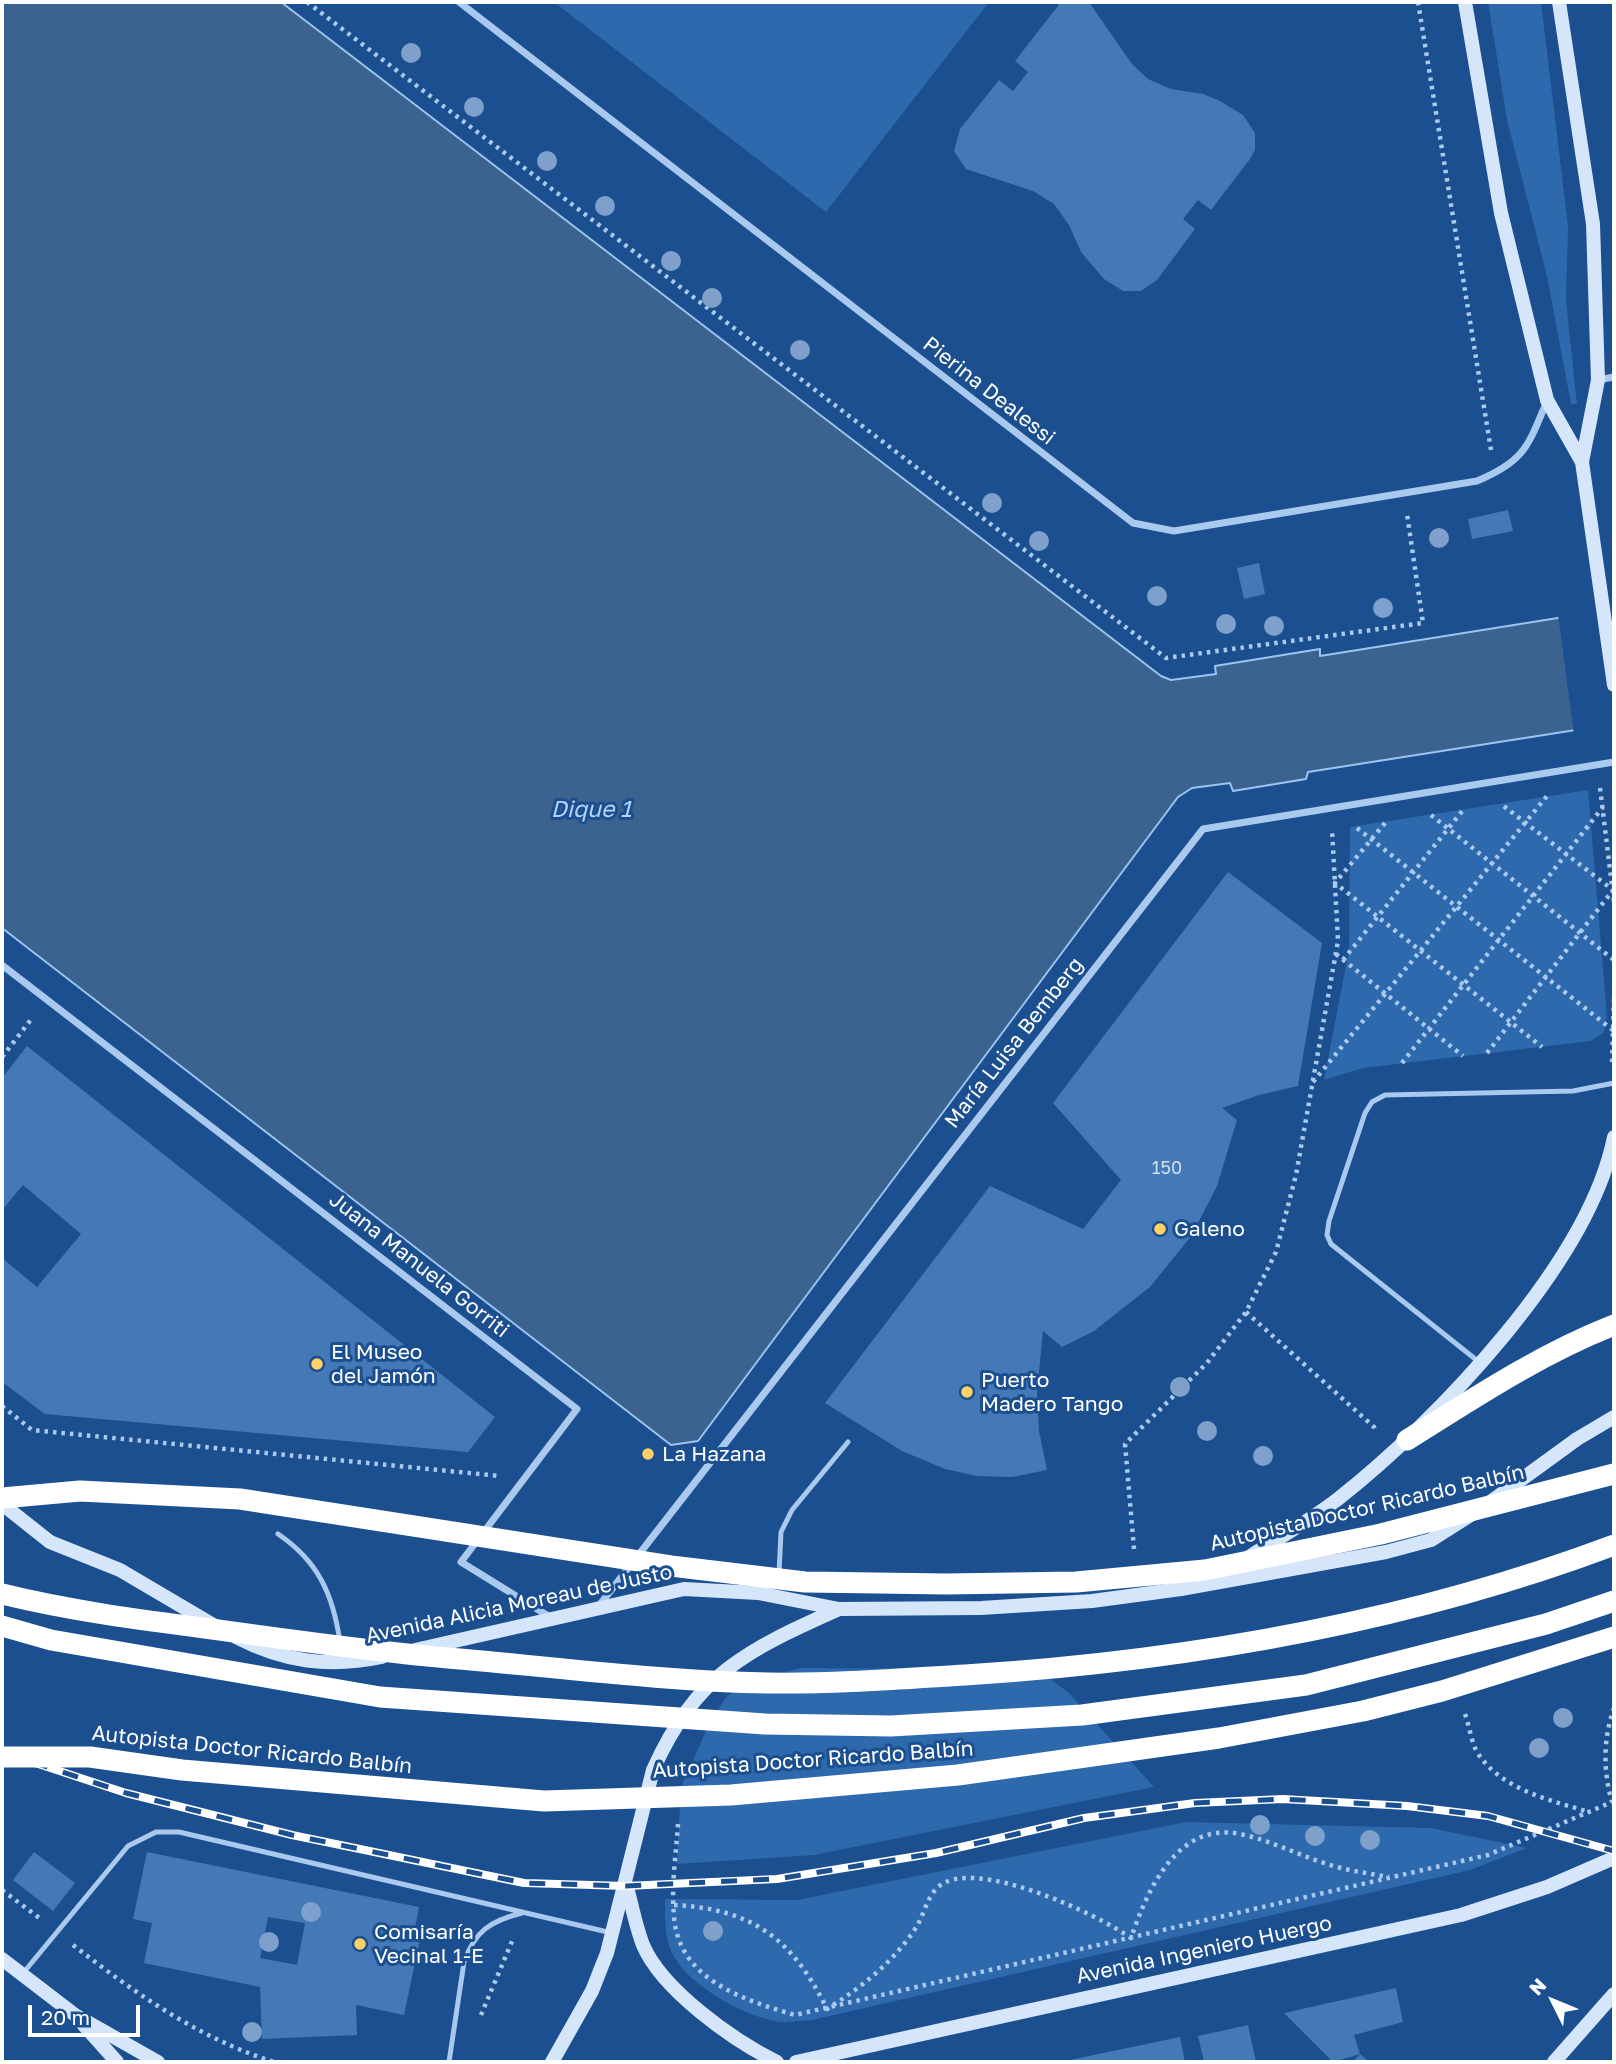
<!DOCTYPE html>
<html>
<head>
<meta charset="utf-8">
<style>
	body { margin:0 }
	#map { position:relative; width:1616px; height:2064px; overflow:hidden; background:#1b4f8f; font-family:"Golos Text",sans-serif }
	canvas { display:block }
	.frame { position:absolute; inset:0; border:4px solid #fff; pointer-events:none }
	.north { position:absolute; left:1518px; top:1966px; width:70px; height:70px; -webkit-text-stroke:5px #1b4f8f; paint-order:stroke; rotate:313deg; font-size:19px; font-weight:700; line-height:28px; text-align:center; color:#fff }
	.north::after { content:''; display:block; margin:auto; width:24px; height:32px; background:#fff; clip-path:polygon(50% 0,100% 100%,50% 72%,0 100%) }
	.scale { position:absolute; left:28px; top:2005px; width:112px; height:32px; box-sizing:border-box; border:4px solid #fff; border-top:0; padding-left:9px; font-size:21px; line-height:24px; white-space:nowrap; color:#fff; -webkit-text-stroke:5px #1b4f8f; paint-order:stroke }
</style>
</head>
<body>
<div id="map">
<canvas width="1616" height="2064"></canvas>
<div class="frame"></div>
<div class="north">N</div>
<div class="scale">20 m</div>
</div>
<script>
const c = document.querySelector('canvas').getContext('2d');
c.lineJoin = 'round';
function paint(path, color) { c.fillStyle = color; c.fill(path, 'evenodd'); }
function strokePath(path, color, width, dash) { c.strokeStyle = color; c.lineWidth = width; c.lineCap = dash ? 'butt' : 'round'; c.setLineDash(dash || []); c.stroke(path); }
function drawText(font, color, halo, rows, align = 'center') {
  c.font = font + ' "Golos Text",sans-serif'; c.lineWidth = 6; c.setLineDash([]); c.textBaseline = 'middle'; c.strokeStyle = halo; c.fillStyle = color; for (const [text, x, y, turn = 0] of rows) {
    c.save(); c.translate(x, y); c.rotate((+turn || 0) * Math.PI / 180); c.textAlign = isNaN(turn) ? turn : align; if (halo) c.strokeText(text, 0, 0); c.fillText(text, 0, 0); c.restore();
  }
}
paint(new Path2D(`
	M554,2H989L826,212Z
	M1488,2H1541L1568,226L1566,301L1577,404H1571L1547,276L1507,120Z
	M1588,790L1607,1017L1604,1032L1591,1041L1363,1068L1324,1080L1349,950L1350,827Z
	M801,1668L946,1669L1044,1675L1068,1692L1154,1787L814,1855L677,1864L681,1787L711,1720L727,1696L755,1679Z
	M1186,1822L1431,1828L1527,1848L1470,1870L812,2020C803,2020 793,2022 785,2022C750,2021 687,1985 672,1953C664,1936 665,1917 665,1899L797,1900Z`), '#2e69ad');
const water = new Path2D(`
	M2,2H281L1161,676L1171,680L1216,674L1215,666L1320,649V656L1614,609V724L1308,772L1306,779L1233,791L1230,783L1192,788L1178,797L698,1441L671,1445L2,928Z`);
paint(water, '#3c6290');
strokePath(water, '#9cc4f0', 2);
paint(new Path2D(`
	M1614,605V728L1574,734L1558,614Z`), '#1b4f8f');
paint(new Path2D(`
	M1061,2H1087L1091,5L1132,64L1148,79L1171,89L1203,94L1220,101L1243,115L1255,133V150L1250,159L1211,210L1198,200L1183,219L1195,229L1157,280L1141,291H1123L1104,279L1081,252L1069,225L1054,204L1033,191L966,169L954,151L960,129L999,80L1013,91L1028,72L1015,61Z
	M1508,510L1513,531L1472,539L1468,519Z
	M1259,563L1265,594L1244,599L1237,568Z
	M1228,872L1322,943L1298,1086L1259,1095L1222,1108L1237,1120L1217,1186L1192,1235L1150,1287L1094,1331L1062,1347L1043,1331L1037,1392L1039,1431L1047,1470L1012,1477L977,1476L945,1469L902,1451L825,1403L990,1186L1083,1229L1121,1180L1053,1103Z
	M27,1046L495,1417L468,1452L45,1414L2,1382V1258L37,1287L81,1234L23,1185L2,1210V1078Z
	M34,1852L75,1883L53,1911L13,1880Z
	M147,1852L419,1907L415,1928L422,1930L404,2015L356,2005L357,2035L262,2039L260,1987L144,1963L152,1923L133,1919ZM268,1917L305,1923L297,1965L260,1958Z
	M1396,1988L1403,2022L1354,2035L1360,2054L1369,2062H1353L1360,2054L1333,2062L1284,2013Z
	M1248,2025L1256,2062H1204L1198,2036Z
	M1180,2037L1185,2062H1065V2061Z`), '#4478b7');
strokePath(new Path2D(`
	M307,2L1166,658L1423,623L1407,514
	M1418,2L1491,450
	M1600,788L1614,902
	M1431,815L1614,960
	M1385,823L1335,883L1542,1047
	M1357,828L1614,1031
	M1336,954L1463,1056
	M1343,960L1463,810
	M1487,1053L1613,890L1501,804
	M2,1057L33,1017
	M1612,1062L1614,997
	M1402,1063L1603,807
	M1313,1082L1547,796
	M1246,1312L1374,1427L1376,1432
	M2,1406L32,1430L500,1476
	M1134,1549L1125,1444L1207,1363L1246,1312L1276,1252L1296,1175L1338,941L1332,829
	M1465,1714C1469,1725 1471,1740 1476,1750C1498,1789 1550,1800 1589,1812
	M678,1824C676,1854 671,1886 674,1916C678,1979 743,2000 795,2015L1488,1855L1612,1802C1603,1771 1603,1739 1614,1708
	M2,1890L42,1920
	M674,1905C752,1909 792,1938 827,2009C863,1986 894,1962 917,1926C924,1914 927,1898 937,1888C971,1854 1099,1915 1131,1938C1147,1891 1177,1821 1240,1834C1269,1840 1294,1853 1321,1862C1343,1870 1366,1873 1389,1877
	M73,1945C135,1993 198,2038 274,2062
	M481,2015L513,1939`), '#a9c9ee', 4.5, [3.5, 5]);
strokePath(new Path2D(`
	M1479,1362L1331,1244L1327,1235L1329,1221L1365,1113L1372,1102L1385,1095L1573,1091L1614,1083
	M278,1534C318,1561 333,1594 340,1642
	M779,1573L781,1532L792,1510L848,1442
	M24,1972L128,1846L156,1832H179L612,1933
	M449,2062L464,1962C475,1931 490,1921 522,1913`), '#a9c9ee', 5);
strokePath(new Path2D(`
	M459,2L1133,523L1174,531L1477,481C1525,461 1528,446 1547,401
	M1598,380L1614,377
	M2,965L577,1409L461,1562L550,1617
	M598,1607L1203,829L1614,762`), '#a9c9ee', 7);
strokePath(new Path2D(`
	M1465,2L1501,213L1547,400L1582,462L1614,685
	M1559,2L1593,224L1598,380L1582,462
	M1489,1503L1577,1439L1614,1417
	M2,1504L50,1542L120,1570L215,1626
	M1249,1557C1278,1538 1310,1521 1338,1499C1437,1421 1589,1263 1614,1137
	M236,1637C284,1662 329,1668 382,1657
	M415,1650L684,1589L758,1593L839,1609L981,1608L1092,1601L1181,1589L1386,1552L1431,1540L1472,1514
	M627,1887C632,1906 636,1927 643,1945C662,1990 734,2041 777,2062
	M2,1959L75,2015L158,2062
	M83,2024L117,2062
	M552,2062L592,1991L607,1953L653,1770C696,1674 747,1650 839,1609
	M796,2062L1461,1915L1547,1887L1614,1858
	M1554,2062L1614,1994`), '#d6e6fa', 14);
strokePath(new Path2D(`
	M1407,1440C1474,1398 1540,1354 1614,1325`), '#fff', 21);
const rail = new Path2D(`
	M2,1752L126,1793L292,1835L524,1883L626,1886L777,1879L936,1853L1084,1818L1195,1803L1283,1799L1407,1806L1488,1816L1614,1851`);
strokePath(rail, '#fff', 8);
strokePath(rail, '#1b4f8f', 5, [16]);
strokePath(new Path2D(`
	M2,1498L80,1491L240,1499L671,1566L805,1582L947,1584L1076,1582L1205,1570L1381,1534L1614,1474
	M2,1594C71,1611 141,1620 212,1629C291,1640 369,1651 448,1658C555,1667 661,1681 768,1683C833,1684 899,1679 965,1675C1186,1661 1406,1623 1614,1545
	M2,1626L51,1640L380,1697L765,1724L891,1726L1082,1715L1306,1685L1546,1624L1614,1601
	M2,1757H90L182,1770L544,1801L731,1795L958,1775L1219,1738L1363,1711L1442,1691L1614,1637`), '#fff', 21);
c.fillStyle = '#7ea0ca';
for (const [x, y] of [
	[411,53],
	[474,107],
	[547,161],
	[605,206],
	[671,261],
	[712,298],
	[800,350],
	[992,503],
	[1439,538],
	[1039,541],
	[1157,596],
	[1383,608],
	[1226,624],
	[1274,626],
	[1180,1387],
	[1207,1431],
	[1263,1456],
	[1563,1718],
	[1539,1748],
	[1260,1825],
	[1315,1836],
	[1370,1840],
	[311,1912],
	[713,1931],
	[269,1942],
	[252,2032]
]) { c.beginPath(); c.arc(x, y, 10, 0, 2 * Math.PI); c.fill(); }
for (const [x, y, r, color] of [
	[1160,1229,7,"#ffd166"],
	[317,1364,7,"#ffd166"],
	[967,1392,7,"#ffd166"],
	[648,1454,7,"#ffd166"],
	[360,1944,7,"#ffd166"]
]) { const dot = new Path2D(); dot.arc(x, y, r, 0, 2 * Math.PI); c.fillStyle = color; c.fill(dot); strokePath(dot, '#1b4f8f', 2.5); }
drawText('18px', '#d0dded', null, [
	["150",1167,1168]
]);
drawText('21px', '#fff', '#1b4f8f', [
	["Pierina Dealessi",989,391,38],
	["María Luisa Bemberg",1014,1043,-52],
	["Juana Manuela Gorriti",419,1265,38],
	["Autopista Doctor Ricardo Balbín",1367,1508,-13],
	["Avenida Alicia Moreau de Justo",519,1604,-12],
	["Autopista Doctor Ricardo Balbín",252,1750,6],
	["Autopista Doctor Ricardo Balbín",813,1760,-4],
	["Avenida Ingeniero Huergo",1204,1950,-12]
]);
drawText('21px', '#fff', '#1b4f8f', [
	["Galeno",1174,1229],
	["El Museo",331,1352],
	["del Jamón",331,1376],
	["Puerto",981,1380],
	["Madero Tango",981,1404],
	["La Hazana",662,1454],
	["Comisaría",374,1932],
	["Vecinal 1-E",374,1956]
], 'left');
drawText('italic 23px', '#b5d3f5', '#1b4f8f', [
	["Dique 1",591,810]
]);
</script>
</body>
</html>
